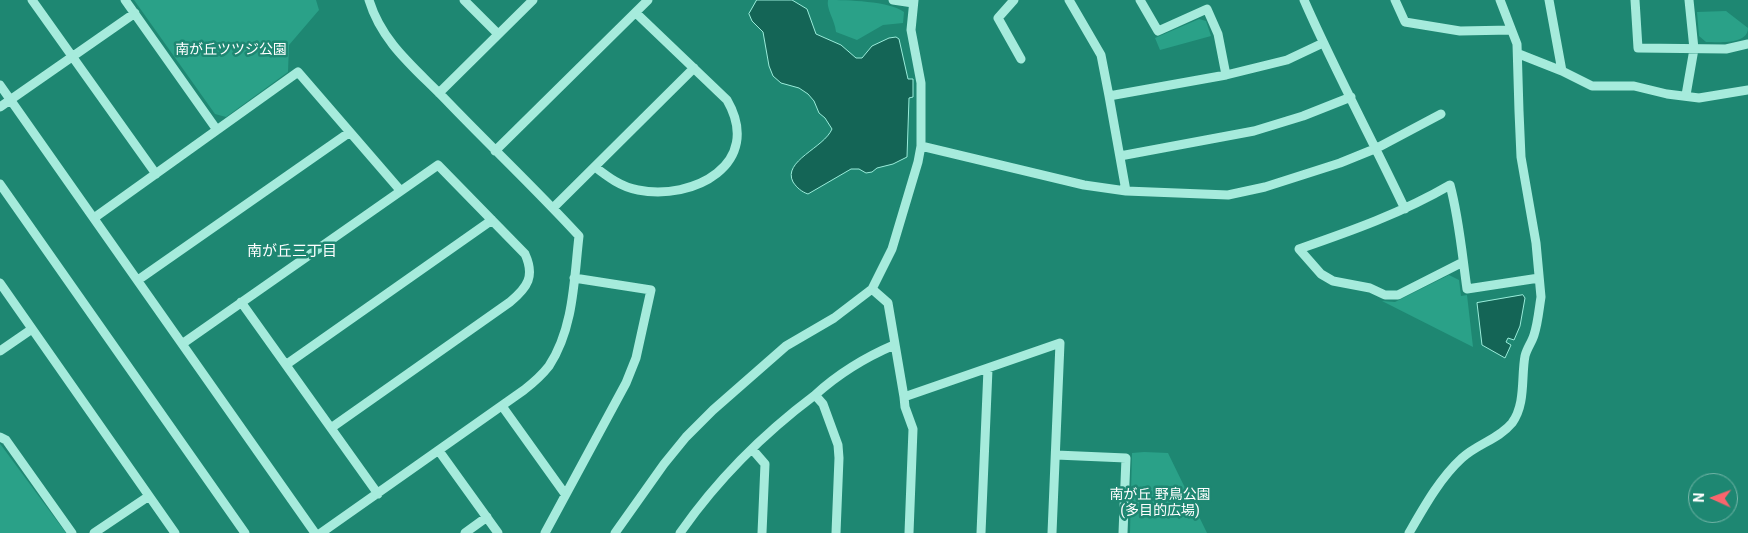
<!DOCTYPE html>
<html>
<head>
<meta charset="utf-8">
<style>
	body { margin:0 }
	#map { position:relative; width:1748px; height:533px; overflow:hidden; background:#1e8772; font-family:Roboto,sans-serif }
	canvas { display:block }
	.north { position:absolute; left:1688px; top:473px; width:50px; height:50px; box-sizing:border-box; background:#1e8772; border:1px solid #78b7aa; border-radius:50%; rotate:272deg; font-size:14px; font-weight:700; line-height:20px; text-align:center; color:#fff }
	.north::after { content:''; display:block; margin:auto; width:18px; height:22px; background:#fa656d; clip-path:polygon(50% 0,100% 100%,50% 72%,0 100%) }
</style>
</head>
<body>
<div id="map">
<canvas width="1748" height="533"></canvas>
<div class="north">N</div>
</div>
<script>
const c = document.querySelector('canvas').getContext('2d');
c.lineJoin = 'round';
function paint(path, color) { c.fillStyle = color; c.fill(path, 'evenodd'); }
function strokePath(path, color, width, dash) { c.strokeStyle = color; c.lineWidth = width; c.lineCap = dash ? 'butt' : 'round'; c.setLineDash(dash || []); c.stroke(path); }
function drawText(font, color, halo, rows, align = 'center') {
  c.font = font + ' Roboto,"Noto Sans JP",sans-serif'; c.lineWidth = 5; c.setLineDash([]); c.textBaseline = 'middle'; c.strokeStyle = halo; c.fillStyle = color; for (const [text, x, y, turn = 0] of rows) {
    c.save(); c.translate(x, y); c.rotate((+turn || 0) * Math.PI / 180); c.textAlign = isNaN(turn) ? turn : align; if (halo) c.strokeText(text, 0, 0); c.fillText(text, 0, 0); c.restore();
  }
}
paint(new Path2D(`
	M134,0H316L319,10L289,45L288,72L226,117L215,114Z
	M828,0C847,0 889,1 904,12L903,23L883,25L857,40L836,32C835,20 826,9 828,0Z
	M1726,11L1748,28C1748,45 1718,42 1706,42L1699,36L1697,12Z
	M1199,19L1206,21L1211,36L1160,50L1155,38Z
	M1449,275L1459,280L1461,296L1467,295L1473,347L1382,301L1395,302Z
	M0,444L1,445L66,533H0Z
	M1144,452L1168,453L1207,533H1130L1132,453Z`), '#2aa188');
const water = new Path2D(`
	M757,0H792L807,9L816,34L841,45L856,58H862L872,46L889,38L896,37L899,39L908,79H913V97L909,98L907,157L893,164L877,168L872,172L866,173L859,169H851L808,194C802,192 797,188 793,182C782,161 824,148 832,129L825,118L819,113L814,101L808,94L799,88L781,83L773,76L769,66L763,32L752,21L749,14Z
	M1523,295L1525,298L1520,326L1514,340L1508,338L1506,342L1511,345L1505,358L1482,345L1477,303Z`);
paint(water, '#146556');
strokePath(water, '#9aecda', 1);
strokePath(new Path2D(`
	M32,0L156,174
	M125,0L217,130
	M464,0L498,34
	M893,0L913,3
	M1014,0L998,18L1021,59
	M1069,0L1101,55L1109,96
	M1140,0L1158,31L1207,9L1218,34L1226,75
	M1304,0C1335,71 1372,139 1405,209
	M1395,0L1405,22L1460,31L1511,30
	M1549,0L1562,71
	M1635,0L1638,48L1726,49L1748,44
	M1519,54L1562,71L1592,86H1634L1667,94L1699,98L1748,90
	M0,85L315,533
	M439,93L533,0
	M1686,95L1694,49L1689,0
	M0,107L135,13
	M921,146L1084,185L1126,191L1228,195L1265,187L1340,163L1377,148L1441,114
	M495,151L648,0
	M1120,156L1254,131L1303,116L1351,97
	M595,167C608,177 621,187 638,190C693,201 764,164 727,100L636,13
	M0,184L245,533
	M1126,191L1109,96L1226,75L1287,60L1323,43
	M553,208L694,68
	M94,218L298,72L400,190
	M1463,262L1398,295H1385L1370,288L1333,281L1321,274L1299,249C1351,231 1402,213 1450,185C1459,218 1462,254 1467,289L1539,278
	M138,280L350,132
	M0,283L175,533
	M872,289L888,303L904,397
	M241,302L378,494
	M182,344L438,165L525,254C535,276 528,287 510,302L331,428
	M0,351L32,329
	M287,364L492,220
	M815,395C837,375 866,357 894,345
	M502,406L565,494
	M0,437L6,440L72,533
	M752,449L765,464L762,533
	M439,451L498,533
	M1056,455L1126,458L1123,533
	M94,533L149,496
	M321,533L524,390C533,383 542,375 549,366C574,328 574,279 579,236C536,189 489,145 445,99C415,68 382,43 369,0
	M465,533L487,517
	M545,533L626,383L636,358L651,290L574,278
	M615,533L664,464L686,437L713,410L786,346L834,318L872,289L892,249L918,162L921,146V83L911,30L914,0
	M680,533C717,480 763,434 815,395L823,404L838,445L839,458L836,533
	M909,533L913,429L905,407L904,397L1060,343L1052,533
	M981,533L988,369
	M1409,533C1424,507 1440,478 1462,458C1477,444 1499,439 1512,423C1526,404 1521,377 1525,356C1527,348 1532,342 1534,335C1538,323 1539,309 1541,297L1536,243L1521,157L1519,111L1517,44L1500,0`), '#a6ebdc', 9);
drawText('14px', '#fff', '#1e8772', [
	["南が丘ツツジ公園",231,50],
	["南が丘 野鳥公園",1160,495],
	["(多目的広場)",1160,511]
]);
drawText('15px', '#fff', '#1e8772', [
	["南が丘三丁目",292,252]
]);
</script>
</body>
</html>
